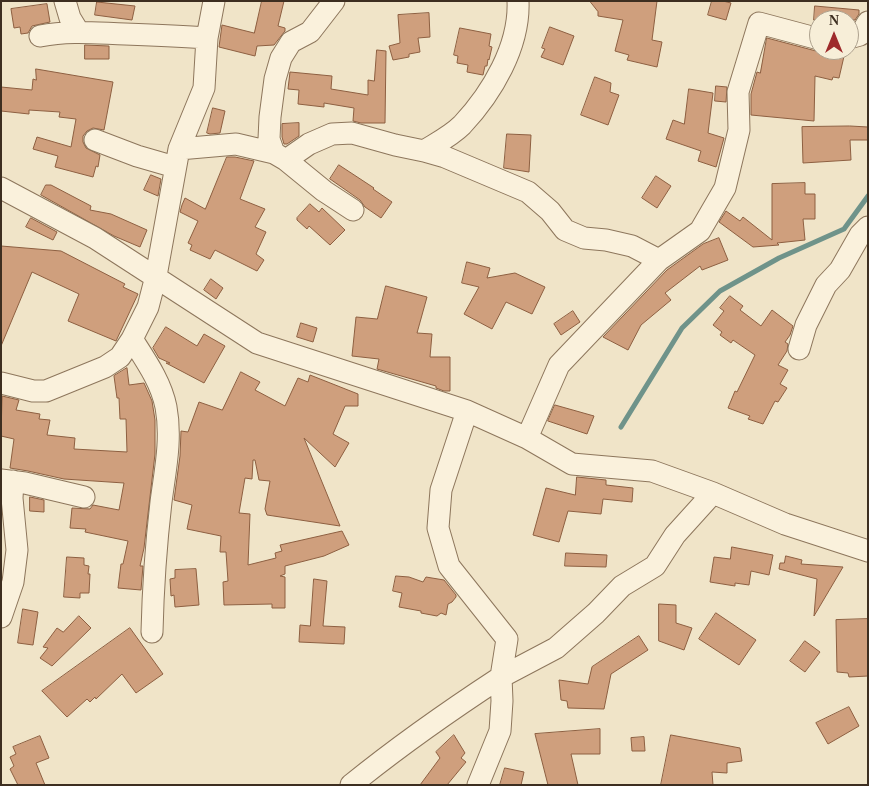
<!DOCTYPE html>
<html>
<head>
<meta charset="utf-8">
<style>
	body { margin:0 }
	#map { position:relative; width:869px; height:786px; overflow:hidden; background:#f0e4c8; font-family:"Times New Roman",serif }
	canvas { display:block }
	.frame { position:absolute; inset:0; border:2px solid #3d2e20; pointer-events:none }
	.north { position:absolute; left:809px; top:10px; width:50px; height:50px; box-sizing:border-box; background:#f7eed8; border:1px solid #ada18e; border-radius:50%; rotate:0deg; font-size:14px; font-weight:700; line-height:20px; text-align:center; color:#3d2e20 }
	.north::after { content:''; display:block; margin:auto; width:18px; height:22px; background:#9e2a2b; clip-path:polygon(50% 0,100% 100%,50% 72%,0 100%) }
</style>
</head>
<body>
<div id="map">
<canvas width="869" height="786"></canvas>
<div class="frame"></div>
<div class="north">N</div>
</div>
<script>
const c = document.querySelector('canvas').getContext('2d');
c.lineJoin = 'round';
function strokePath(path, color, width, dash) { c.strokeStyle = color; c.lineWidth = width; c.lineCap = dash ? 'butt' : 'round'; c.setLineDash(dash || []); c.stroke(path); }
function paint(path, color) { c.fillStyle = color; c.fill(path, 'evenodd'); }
strokePath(new Path2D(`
	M621,427L682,328L720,291L779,258L844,229L868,196`), '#6f938a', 5);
const building = new Path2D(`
	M262,1H284L278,26L285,28V31L274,45L257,46L255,56L219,47L222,25L254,33Z
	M590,1H657L652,40L662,42L657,67L627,60L629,55L615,51L623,20L598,16V12Z
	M712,1H723L731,3L726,20L708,15Z
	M97,2L135,6L132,20L95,15Z
	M47,4L50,22L32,26L28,33L21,34L20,27L14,28L11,9Z
	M815,6L859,10V14L855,20H814Z
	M429,13L430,37L418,38L420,52L409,54V57L393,60L389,46L400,43L398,15Z
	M550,27L574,36L563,65L541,57L545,49L542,48Z
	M460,28L491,34L489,46L492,47L489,60L488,59L487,66H485L483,75L467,72L468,65L457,63L458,56L454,55Z
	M767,38L816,51L834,50L845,52L839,78L833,77L832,80L815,76L814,121L751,115V94L757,72L760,73Z
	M85,45L109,46V59H85Z
	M377,50L386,51L385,123H361L353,121L354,108L324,103V107L298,104L299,90L288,89L290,72L332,76L331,89L368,95V80L374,81Z
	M36,69L113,82L104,130L93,128L87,131L83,136V142L86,148L100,155L98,167L96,166L93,177L55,167L58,156L33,149L37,137L71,147L76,119L59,117L60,112L29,110V114L1,111V87L32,90L33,79L36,80Z
	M595,77L611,83L610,92L619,95L608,125L581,115Z
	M716,86L727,87L726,102L715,101Z
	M689,89L713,93L708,133L724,138L716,167L698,161L701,151L666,139L673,120L684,124Z
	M213,108L225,111L220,133L210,134L207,133Z
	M299,123V136L287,144H284L282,137V124Z
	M850,126L868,127V140H850L851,160L803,163L802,127Z
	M507,134L531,135L529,172L504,168Z
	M227,157H235L254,161L240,199L265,209L255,227L266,232L256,254L264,260L257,271L215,250L210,259L190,250L192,245L188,243L198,221L180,212L182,205L185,198L205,209Z
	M339,165L374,188L373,189L392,202L381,218L365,207L360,200L330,179Z
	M151,175L161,179L158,196L144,190Z
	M656,176L671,186L657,208L642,198Z
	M805,183V194H815V219H803L805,240L777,243L779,245L753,247L719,222L726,211L740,221L743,217L772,240V184Z
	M46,185H51L91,206L90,210L111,214L147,230L140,247L114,236L41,195Z
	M310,204L319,212L322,208L345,230L330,245L309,226L307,229L297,220V218Z
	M31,218L57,232L53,240L26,227Z
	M719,238L728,260L702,270L700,266L665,293L671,300L641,325L628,350L603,337L667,270L703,244Z
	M1,246L61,251L125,284L123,287L138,294L116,341L68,321L79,294L32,272L1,346Z
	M467,262L490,268L487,278L515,273L545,287L532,314L506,302L492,329L464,314L479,287L462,283Z
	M211,279L223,288L216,299L204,290Z
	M386,286L427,297L417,333L432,334L430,357H450V391H444L436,388V386L377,369L379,359L352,356L356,317L377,319Z
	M730,296L743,306L740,310L761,326L772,310L793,326L790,335L785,342L788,344L787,351L778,365L788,370L780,384L787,388L778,402L775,401L763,424L748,419L750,416L728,408L735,391L737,392L755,355L733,340L731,343L720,335L722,332L713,325L724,311L720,308Z
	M573,311L580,322L561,335L554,324Z
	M301,323L317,328L313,342L297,337Z
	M166,327L197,346L204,334L225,346L204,383L166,363H170L159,358L153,348Z
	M127,368L129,385L144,383L152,401L155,420V454L144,548L140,566H143L141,590L118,588L121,564H123L128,541L85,532L86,529L70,528L72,508L90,509L93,505L119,510L124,483L64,479L28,471L10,468L14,439L1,436L2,396L19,400L16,410L40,414L39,419L50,420L47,435L75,438L74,449L127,452L126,419H120L119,398H117L114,376Z
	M241,372L260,382L255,390L285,406L298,378L308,382L310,375L358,394V406H345L333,434L349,443L335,467L304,438L340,526L267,515L265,509L270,481L259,480L255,460H253L252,479L245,478L239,513L250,514L248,565L276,558L275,553L282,551L280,545L342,531L349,545L324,556L285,566V574L280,576L285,577V608H272V604L224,605L223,582L228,581L226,552H220L221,536L187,529L192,505L174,500L180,456L181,431L188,432L199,402L222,410Z
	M555,405L594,416L587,434L548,421Z
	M577,477L606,480V485L633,488L632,502L603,499L601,514L568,511L559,542L533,535L546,488L575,495Z
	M30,497L44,500V512L30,511Z
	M732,547L773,555L769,575L751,571L749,585L735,583V586L710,582L714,557L730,559Z
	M566,553L607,555L606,567L565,566Z
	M786,556L802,560L801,564L843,567L814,616L817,579L779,569L780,563H784Z
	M67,557L84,558V565L89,566L88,574H90L89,593H80V598L64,597Z
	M196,569L199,605L175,607L174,595L171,596L170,579L175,578V570Z
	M396,576L409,577L423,582L426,577L444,580L456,595V597L452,602L448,604L446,615L441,613L437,616L421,613V611L399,607L402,593L393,591Z
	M314,579L327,581L323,626L345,627L344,644L299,642L300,625L310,626Z
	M659,604L676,605V623L692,628L684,650L659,641Z
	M23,609L38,612L33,645L18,643Z
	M716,613L756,640L739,665L699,639Z
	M79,616L91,628L52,666L40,658L48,648L43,647L57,628L63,632Z
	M868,619V676L849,677L848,673L837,672L836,620Z
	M130,628L163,674L136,693L122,674L96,699L95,697L90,702L87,699L67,717L42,691Z
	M639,636L648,650L611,674L604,709L568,708L567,701L561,700L559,680L588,684L592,667Z
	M805,641L820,652L805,672L790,661Z
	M849,707L859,726L828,744L816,723Z
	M600,729V754H571L578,785H548L535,734Z
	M454,735L465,753L461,758L466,762L447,785H420L440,758L436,752Z
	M671,735L740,748L742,761L727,763V773L712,772L713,785H661Z
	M40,736L49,758L36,763L45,785H18L10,769L14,766L10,757L16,754L13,747Z
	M644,737L645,751H632L631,738Z
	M505,768L524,772L521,785H500Z`);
paint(building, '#cf9f7d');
strokePath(building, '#8d5f41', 1);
const minor = new Path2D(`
	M65,1L70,18L78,31
	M40,36C70,30 95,33 125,34C153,35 180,36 207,38
	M849,38L860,35L868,22
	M95,140L137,156L175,167
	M179,149L236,144L274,153L286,160L324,191L353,210
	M424,151L445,157L528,192L550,211L565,230L584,238L606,240L632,246L659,260
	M274,153L269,139L270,117L275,79L281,58L291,42L310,32L334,1
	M286,160L309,144L332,134L352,133L395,145L424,151C437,143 451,136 462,125C492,93 520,46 518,1
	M1,188L95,238L257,343L467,411L527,438L572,464L652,471L713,493L785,524L868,551
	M132,339C146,361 161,382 166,407C172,439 165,471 161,502C156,545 153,589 152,632
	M799,349L806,325L826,285L840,270L860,235L868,227
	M1,383L33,391H46L105,367L120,357L132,339L148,307L156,276L179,149L204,88L207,38L214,1
	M527,438L559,365L659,260L700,231L725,188L739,130L738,92L759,23L819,39
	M1,480L25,483L84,497
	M1,617L13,582L17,550L12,498L13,481
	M351,785C399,746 449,711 501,677L507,639L449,566L438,528L441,490L467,411
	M478,785L500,731L502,701L501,677L556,648L596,613L622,586L655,566L675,535L713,493`);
strokePath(minor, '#8d765c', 23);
strokePath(minor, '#faf1dc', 21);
</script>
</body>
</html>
